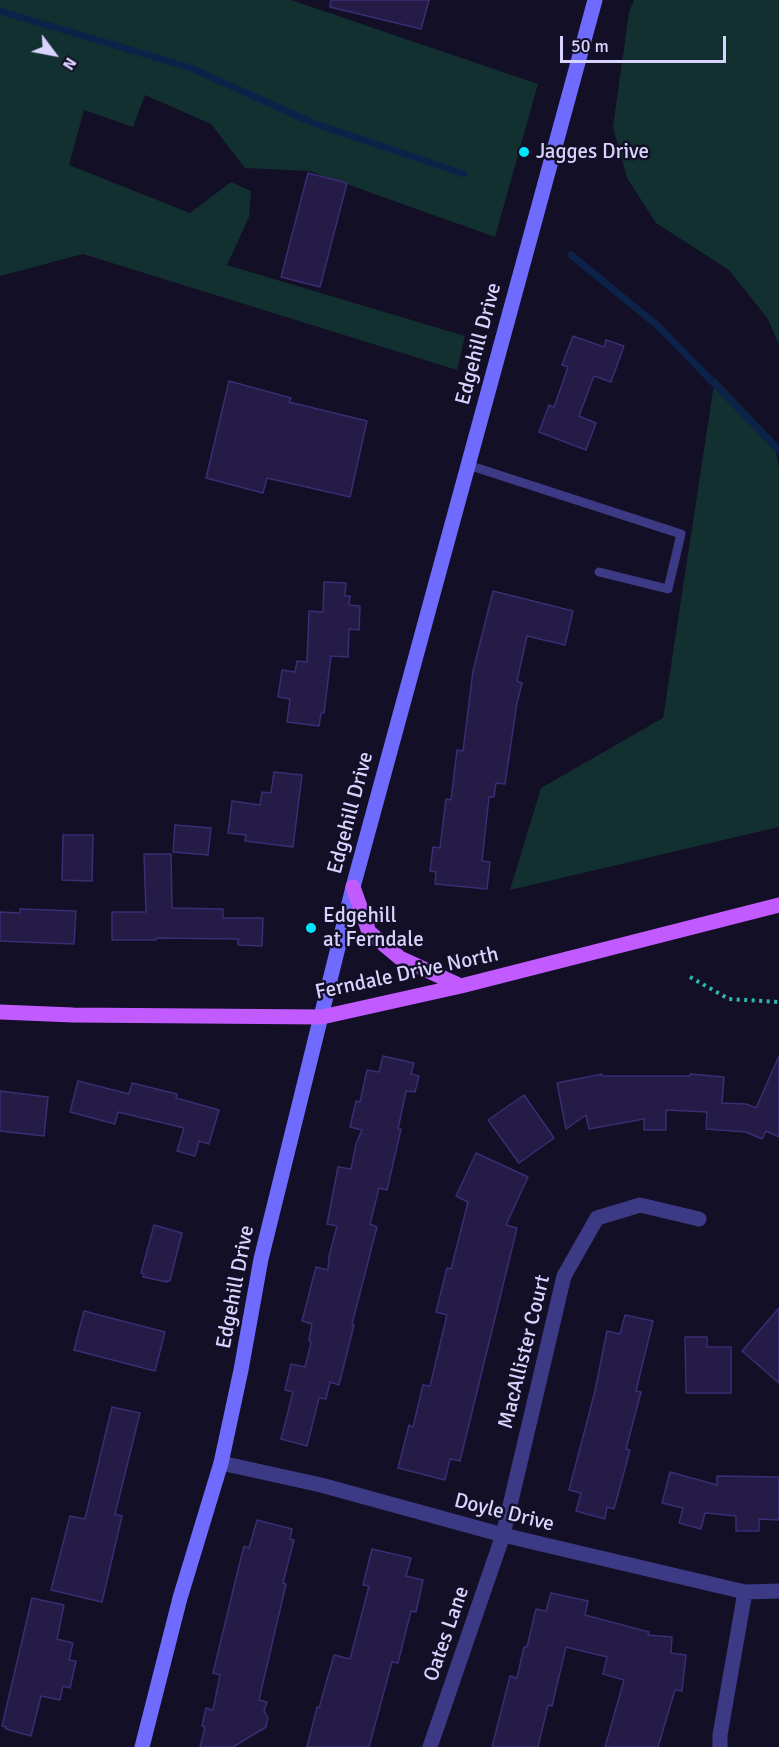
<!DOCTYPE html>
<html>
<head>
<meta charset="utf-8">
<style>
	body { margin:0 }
	#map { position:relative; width:779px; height:1747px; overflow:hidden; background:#130f26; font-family:Signika,sans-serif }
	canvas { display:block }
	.north { position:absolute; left:24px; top:24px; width:60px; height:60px; -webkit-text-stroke:4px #130f26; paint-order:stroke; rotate:122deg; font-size:16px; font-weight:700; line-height:24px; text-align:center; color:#d9d4ff }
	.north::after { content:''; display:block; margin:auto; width:21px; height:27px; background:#d9d4ff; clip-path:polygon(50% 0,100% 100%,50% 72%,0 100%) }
	.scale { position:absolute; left:560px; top:36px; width:166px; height:27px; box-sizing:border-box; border:3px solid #d9d4ff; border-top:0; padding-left:8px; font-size:18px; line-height:21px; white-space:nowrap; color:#d9d4ff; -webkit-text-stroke:4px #130f26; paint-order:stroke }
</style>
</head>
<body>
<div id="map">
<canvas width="779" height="1747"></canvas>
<div class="north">N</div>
<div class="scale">50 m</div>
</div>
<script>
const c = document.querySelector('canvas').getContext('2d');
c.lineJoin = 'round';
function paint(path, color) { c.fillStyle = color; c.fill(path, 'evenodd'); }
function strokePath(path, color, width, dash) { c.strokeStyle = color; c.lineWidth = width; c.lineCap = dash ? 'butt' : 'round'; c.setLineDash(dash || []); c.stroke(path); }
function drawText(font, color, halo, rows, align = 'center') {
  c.font = font + ' Signika,sans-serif'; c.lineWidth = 5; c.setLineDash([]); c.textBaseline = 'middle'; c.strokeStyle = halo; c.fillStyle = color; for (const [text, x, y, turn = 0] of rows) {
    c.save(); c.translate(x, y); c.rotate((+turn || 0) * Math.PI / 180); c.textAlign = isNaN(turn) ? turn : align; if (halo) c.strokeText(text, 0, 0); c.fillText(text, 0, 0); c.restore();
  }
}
paint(new Path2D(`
	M0,0H291L538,84L495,237L310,171L245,168L211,124L145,95L133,127L84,110L69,165L190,213L231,182L251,191L249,217L227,265L465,336L457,370L83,254L0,276Z
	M634,0H779V345L768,319L729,270L656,223L627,178L613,127L629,12Z
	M715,378L774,440L779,469V827L510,890L541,788L663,718Z`), '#12302f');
strokePath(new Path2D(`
	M0,11L191,68L313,123L464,174
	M571,255L658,326L779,450`), '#0c2248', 7);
const building = new Path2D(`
	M331,0H429L421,29L330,7Z
	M308,173L347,183L320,287L281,277Z
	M573,336L604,347L606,340L624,346L611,382L594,376L579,416L596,423L586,450L539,432L549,405L554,407L568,367L562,365Z
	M229,381L291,398L289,402L367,421L350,497L267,478L263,493L206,478Z
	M324,582L346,583L345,596H350L349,605L360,606L359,630L349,629L348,657L331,656L324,713H321L319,726L287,722L290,699L278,697L282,670L295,672L297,661L307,662L309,611L323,612Z
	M493,591L573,611L565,645L527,636L517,681L522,683L517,703L505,784L496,783L494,797H489L482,861L490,862L487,889L435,884L436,872L430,871L433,847L440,848L446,799L451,800L457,750L463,751L473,671Z
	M274,772L302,775L293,847L245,841L246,835L228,833L232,801L260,805L262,792L271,793Z
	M175,825L211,828L208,855L173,852Z
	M63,835H93L92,881L62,880Z
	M144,854H171L172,908L223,909V918H263L262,946L238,945V939L156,938V940H112V912H146Z
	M20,909L76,911L74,944L0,941V912L20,913Z
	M383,1056L414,1063L411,1074L419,1076L415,1092L406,1091L398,1129H401L387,1190L379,1188L370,1224L377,1227L352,1324L354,1325L339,1385L330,1382L326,1399L319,1398L307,1446L281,1439L293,1392L285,1390L291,1364L305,1367L311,1343L309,1340L312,1324L302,1321L316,1267L328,1270L329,1256L337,1226L327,1224L338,1167L351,1169L356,1144L362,1130L350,1127L356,1101L360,1102L367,1070L379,1072Z
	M779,1056V1137L766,1131L762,1139L746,1132L706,1129L707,1112L666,1110V1130H644V1119L589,1129L586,1115L566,1129L557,1083L602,1074V1076H690V1074L724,1077L722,1103L746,1104L756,1108Z
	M78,1081L129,1094L132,1083L177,1094L176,1098L219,1110L209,1144L199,1141L195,1156L177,1151L184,1128L118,1112L115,1124L70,1112Z
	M0,1091L48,1097L44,1136L0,1131Z
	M524,1095L554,1138L519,1163L488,1120Z
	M476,1153L528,1177L506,1225L517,1228L460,1461L450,1459L445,1480L398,1468L409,1425L413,1427L423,1385L430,1386L447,1315L436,1312L447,1268L451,1269L468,1202L456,1196Z
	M154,1225L182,1233L170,1281L167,1280V1282L143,1277L144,1274L141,1273Z
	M779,1308V1383L742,1351Z
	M84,1311L165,1332L155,1371L74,1350Z
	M625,1315L653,1321L636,1391L641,1392L626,1449L630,1450L614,1509L607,1507L605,1519L576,1511L581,1493L569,1490L595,1391L607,1331L620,1334Z
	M685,1337H707V1347H731V1393H686Z
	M112,1407L140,1413L115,1514L122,1516L102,1602L51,1590L70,1516L85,1519Z
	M670,1472L717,1485V1476L779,1477V1520L759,1519V1531H736V1516L705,1513L701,1529L679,1523L683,1508L662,1503Z
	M257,1520L292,1529L290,1539L294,1540L283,1583L286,1584L259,1700L267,1702L264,1711L268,1718L266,1727L233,1747H200L205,1727L202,1726L206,1708L213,1710L220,1675L213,1673L238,1570L244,1546L249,1548Z
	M372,1549L411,1558L406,1576L423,1580L416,1612L411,1611L398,1663L392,1662L369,1747H307L317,1707L319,1708L334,1655L350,1659L369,1586L363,1585Z
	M551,1593L588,1601L585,1615L649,1632L648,1635L672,1637L671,1653L686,1655L682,1691L675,1690L658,1747H605L624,1680L603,1674L607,1657L566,1647L552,1706L548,1705L538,1747H492L510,1676L517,1678L524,1647H527L536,1609L546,1611Z
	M32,1598L64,1605L57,1639L73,1643L69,1660L76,1661L70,1688L63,1686L60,1700L41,1696L31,1736L6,1729V1727L2,1726Z`);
paint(building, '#241b47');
strokePath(building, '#3b2d73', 1.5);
strokePath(new Path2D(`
	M690,977L729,999L779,1002`), '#2fb8b0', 4, [3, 4.5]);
strokePath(new Path2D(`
	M468,465L681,534L668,589L599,572`), '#3d3a85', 9);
strokePath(new Path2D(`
	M221,1463L321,1485L503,1535L745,1592L779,1591
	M430,1747L503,1535L564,1276L597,1218L640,1205L699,1219
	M720,1747V1735L745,1592`), '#3d3a85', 15);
strokePath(new Path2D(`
	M142,1747L180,1598L221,1463L241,1370L261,1259L353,887L595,0`), '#6f6bff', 15);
strokePath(new Path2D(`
	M353,887L369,932L400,958L461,986
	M0,1012L73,1015L322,1017L461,986L779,905`), '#c25bff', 15);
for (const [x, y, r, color] of [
	[524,152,6,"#00e5ff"],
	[311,928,6,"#00e5ff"]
]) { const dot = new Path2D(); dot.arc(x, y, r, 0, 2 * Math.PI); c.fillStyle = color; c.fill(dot); strokePath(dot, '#130f26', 2); }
drawText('21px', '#d9d4ff', '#130f26', [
	["Jagges Drive",536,152],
	["Edgehill",323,916],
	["at Ferndale",323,940]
], 'left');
drawText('21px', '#d9d4ff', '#130f26', [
	["Edgehill Drive",479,344,-75],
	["Edgehill Drive",351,813,-75],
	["Ferndale Drive North",407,974,-12],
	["Edgehill Drive",236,1287,-79],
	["MacAllister Court",525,1352,-76],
	["Doyle Drive",504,1513,14],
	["Oates Lane",447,1634,-71]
]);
</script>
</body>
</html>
